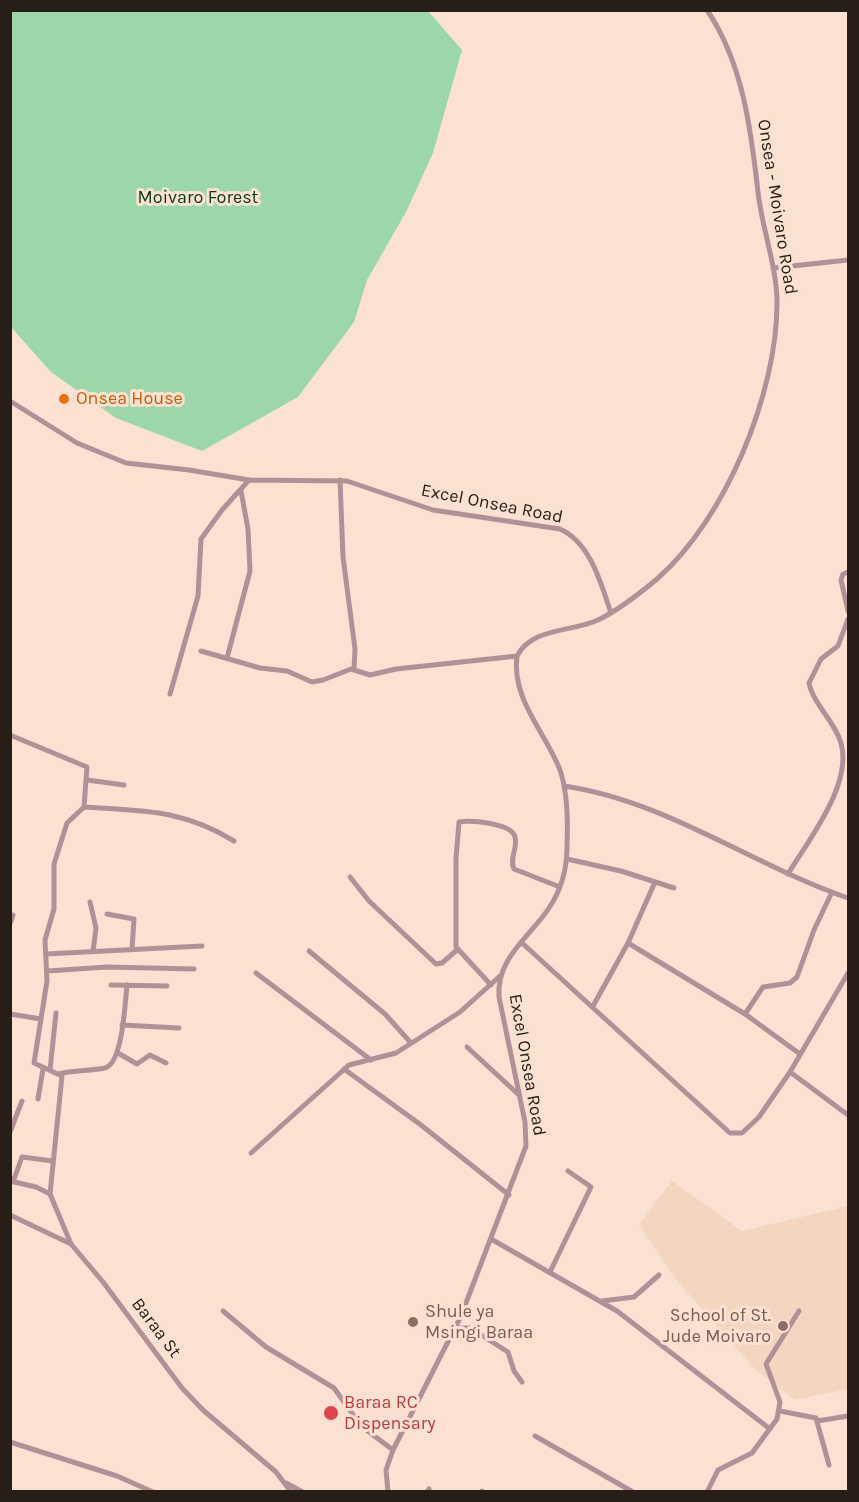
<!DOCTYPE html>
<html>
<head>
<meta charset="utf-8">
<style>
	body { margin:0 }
	#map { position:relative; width:859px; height:1502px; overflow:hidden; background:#fae1d1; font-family:Karla,sans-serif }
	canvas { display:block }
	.frame { position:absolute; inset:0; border:12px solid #271e18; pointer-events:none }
</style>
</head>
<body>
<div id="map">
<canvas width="859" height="1502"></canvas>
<div class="frame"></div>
</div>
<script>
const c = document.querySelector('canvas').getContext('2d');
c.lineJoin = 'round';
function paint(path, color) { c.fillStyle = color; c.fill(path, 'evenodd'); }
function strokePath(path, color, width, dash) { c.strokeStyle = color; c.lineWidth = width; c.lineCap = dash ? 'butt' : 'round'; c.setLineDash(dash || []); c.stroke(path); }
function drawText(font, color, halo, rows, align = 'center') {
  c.font = font + ' Karla,sans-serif'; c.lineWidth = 6; c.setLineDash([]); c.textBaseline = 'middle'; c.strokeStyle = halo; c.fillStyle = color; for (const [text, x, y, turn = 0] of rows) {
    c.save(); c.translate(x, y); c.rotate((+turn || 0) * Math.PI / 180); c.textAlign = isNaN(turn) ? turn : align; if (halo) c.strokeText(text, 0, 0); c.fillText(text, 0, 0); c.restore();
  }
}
paint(new Path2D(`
	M672,1181L742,1231L848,1206V1389L795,1400L756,1370L678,1282L639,1225Z`), '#f4d5c0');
paint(new Path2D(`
	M10,11H428L462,50L433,153L406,212L367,280L354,322L298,397L202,451L116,418L51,372L11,327Z`), '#9cd6ab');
strokePath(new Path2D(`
	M773,268L848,260
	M10,401L77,443L126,463L189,470L249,480L347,481L433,510L560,529C591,543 601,584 611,613
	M340,480L343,557L355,649L354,669
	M848,572L843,574L841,580L848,611
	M201,651L260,668L287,671L312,682L323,680L351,669L370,675L396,669L517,656C532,627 573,632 598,620C619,610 639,594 657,579C726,519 777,393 777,303C777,266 762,229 758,192C751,130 743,63 707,10
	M227,658L250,571L248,529L241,491
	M170,694L198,596L201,539L222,510L249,480
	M10,735L87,767L84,807
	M87,780L124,785
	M564,786C667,801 752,865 848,898
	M567,859L621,871L674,888
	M788,874C809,839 855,782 840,740C833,720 813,703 809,683L821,659L838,646L848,619
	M350,877L369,901L436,964L442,963L457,950
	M90,902L96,928L93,952
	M107,914L134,919L132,950
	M10,924L13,915
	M521,942L730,1133H742L759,1117L790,1072L848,1115
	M628,943L745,1014L800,1054
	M309,951L385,1014L411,1043
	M46,954L202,946
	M47,971L107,967L194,969
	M256,973L371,1060
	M111,985L167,986
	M491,985L456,947V859L459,822C470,820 512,823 515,837C518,848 509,859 514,869L560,887
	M593,1006L628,943L655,882
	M10,1014L41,1019
	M745,1014L763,987L790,983L797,977L814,930L832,892
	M122,1025L179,1028
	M467,1047L519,1095
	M118,1053L137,1064L150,1055L166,1063
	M344,1069L421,1125L509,1195
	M50,1070L56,1013
	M790,1072L848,973
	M58,1074C74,1070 90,1071 105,1068C123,1063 125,1002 127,985
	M38,1099L43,1069
	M10,1132L22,1101
	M251,1153L349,1065L396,1053L460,1012L500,976
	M10,1181L36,1187L50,1194L71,1244L103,1282L182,1388L203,1410L276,1472L291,1492
	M13,1182L22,1157L53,1161
	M50,1194L62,1076L34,1063L47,981L45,940L54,909V864L67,823L84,807C143,811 182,809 234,841
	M10,1215L71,1244
	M491,1239L617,1311L770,1429
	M550,1272L591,1187L568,1171
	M602,1301L634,1297L659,1275
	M223,1311L266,1347L334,1388L361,1426L393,1450
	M456,1328H470L508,1352L514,1371L522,1382
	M780,1411L816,1418L829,1465
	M817,1421L848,1416
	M535,1436L633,1492
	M10,1442L117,1476L153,1492
	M286,1483L303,1492
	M388,1492L386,1470L393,1450L461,1316L526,1146L525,1122L499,997C496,958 530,937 549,908C561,890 567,869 567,847C568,823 568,793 560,770C546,733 511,699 517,656
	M427,1492L429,1489
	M482,1492V1491
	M707,1492L718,1470L752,1453L777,1419L780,1402L766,1364L799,1311`), '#b19197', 5);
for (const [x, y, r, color] of [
	[64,399,6,"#e8710a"],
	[413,1322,6,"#8d6e63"],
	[783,1326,6,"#8d6e63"],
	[331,1413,8,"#e0444e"]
]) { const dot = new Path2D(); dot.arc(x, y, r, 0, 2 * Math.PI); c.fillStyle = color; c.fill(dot); strokePath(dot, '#fae1d1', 2); }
drawText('18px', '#0a391d', '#fae1d1', [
	["Moivaro Forest",198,198]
]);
drawText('18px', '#271e18', '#fae1d1', [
	["Onsea - Moivaro Road",777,207,81],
	["Excel Onsea Road",492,504,11],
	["Excel Onsea Road",527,1065,80],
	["Baraa St",156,1328,53]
]);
drawText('18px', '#c56008', '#fae1d1', [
	["Onsea House",76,399]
], 'left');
drawText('18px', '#785e54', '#fae1d1', [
	["Shule ya",425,1312],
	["Msingi Baraa",425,1333],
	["School of St.",771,1316,"right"],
	["Jude Moivaro",771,1337,"right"]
], 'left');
drawText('18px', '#be3a42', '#fae1d1', [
	["Baraa RC",344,1403],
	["Dispensary",344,1424]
], 'left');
</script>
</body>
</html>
